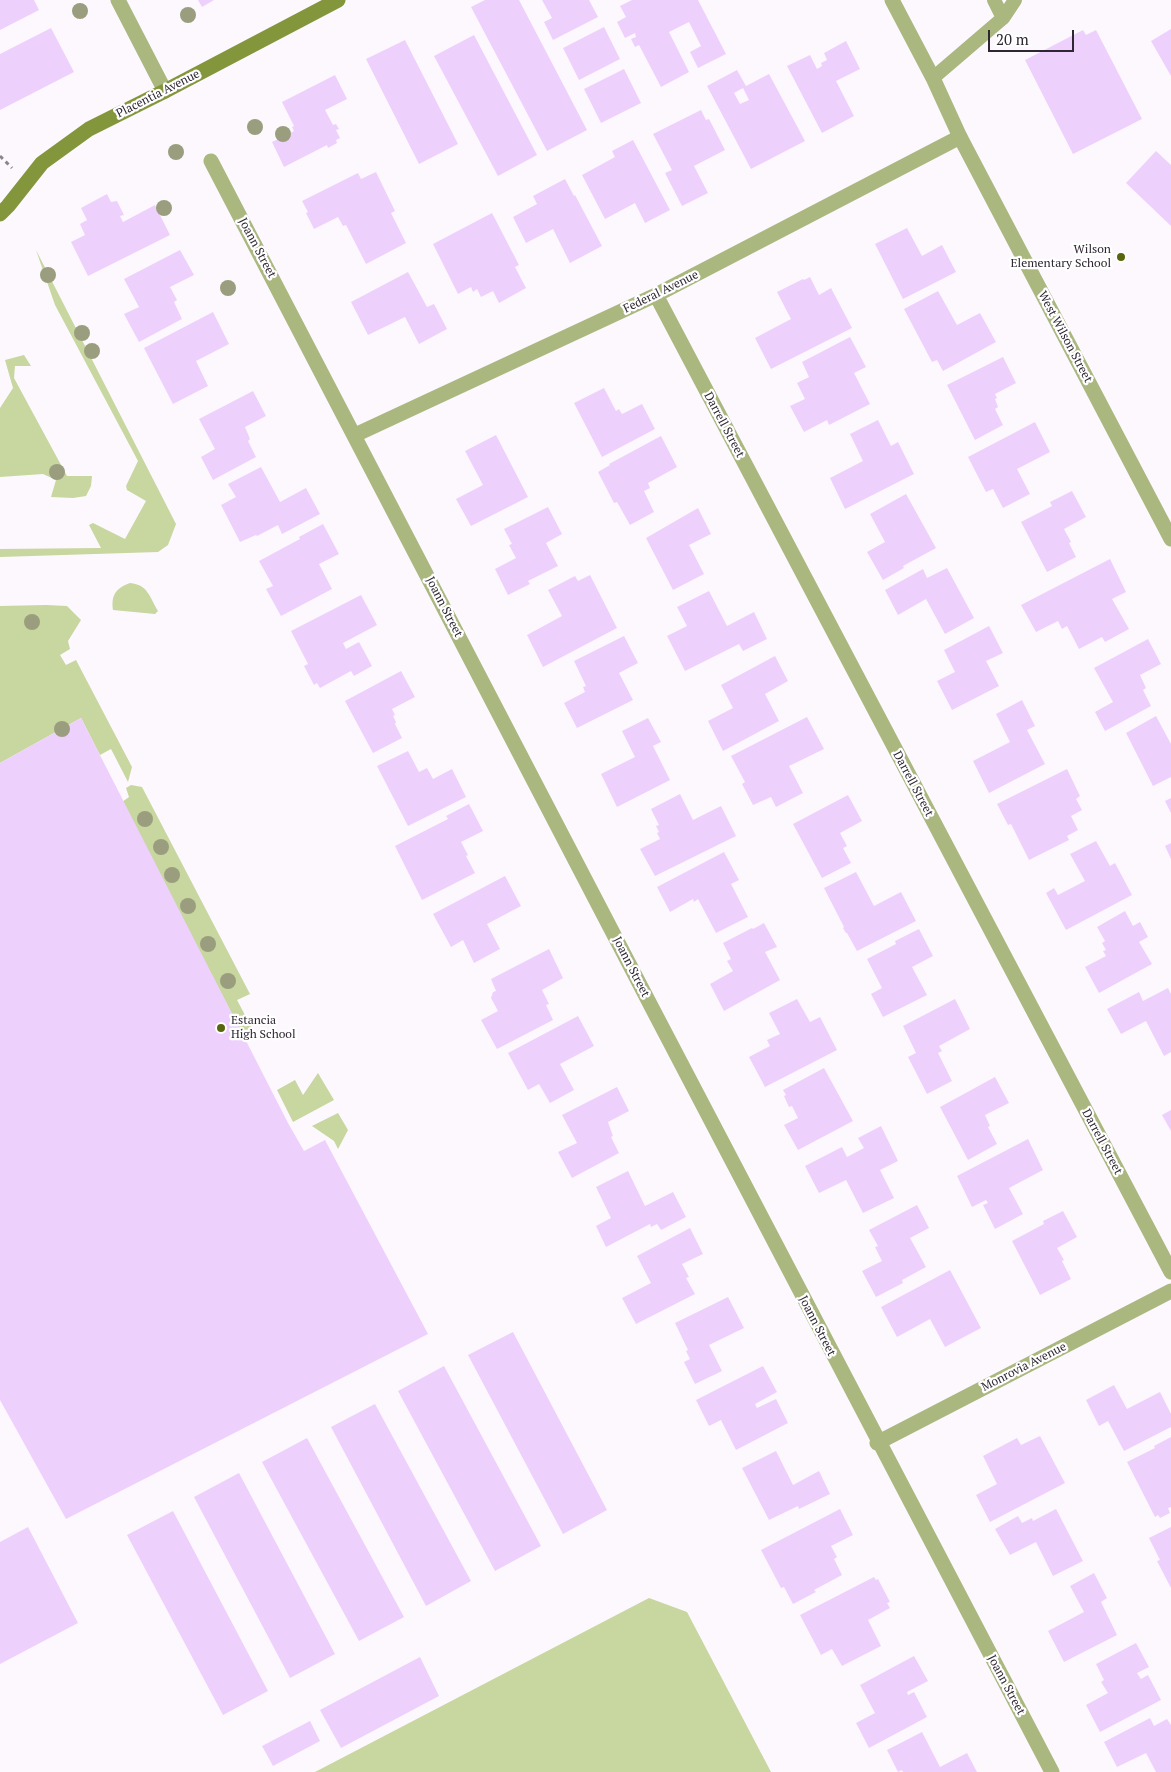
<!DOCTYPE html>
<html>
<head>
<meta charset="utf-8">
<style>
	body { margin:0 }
	#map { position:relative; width:1171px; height:1772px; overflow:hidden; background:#fcf8fe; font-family:"PT Serif",serif }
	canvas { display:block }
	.scale { position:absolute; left:988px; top:30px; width:86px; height:22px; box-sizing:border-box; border:2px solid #2e2632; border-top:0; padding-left:6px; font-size:15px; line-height:18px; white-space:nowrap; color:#2e2632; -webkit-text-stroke:4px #fff; paint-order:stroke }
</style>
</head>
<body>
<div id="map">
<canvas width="1171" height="1772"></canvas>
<div class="scale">20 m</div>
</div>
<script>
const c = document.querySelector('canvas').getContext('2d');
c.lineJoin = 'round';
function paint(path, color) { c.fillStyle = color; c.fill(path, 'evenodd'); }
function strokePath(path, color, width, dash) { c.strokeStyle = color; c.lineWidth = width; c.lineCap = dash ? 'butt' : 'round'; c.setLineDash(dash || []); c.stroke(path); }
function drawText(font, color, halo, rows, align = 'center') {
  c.font = font + ' "PT Serif",serif'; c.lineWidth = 4.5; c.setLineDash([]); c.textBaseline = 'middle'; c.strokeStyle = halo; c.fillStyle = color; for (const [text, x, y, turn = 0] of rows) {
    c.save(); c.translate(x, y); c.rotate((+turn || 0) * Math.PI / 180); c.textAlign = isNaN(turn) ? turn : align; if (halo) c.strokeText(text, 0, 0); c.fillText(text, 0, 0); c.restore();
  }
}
paint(new Path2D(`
	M36,250L176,524L168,545L158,552L0,557V549L101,548L89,525L93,523L125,539L146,501L127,490L126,486L138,461L55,305Z
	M24,355L31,366H15L14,378L67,476H92L91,486L86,496L73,498L51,497L56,480L43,474L0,477V408L13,388L5,360Z
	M130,583C148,585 149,596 158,611L155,614L113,610C111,595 116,588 130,583Z
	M46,605L67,606L81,620L68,641L70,649L60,655L66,665L76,660L132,767L128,782L111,749L100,755L81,718L0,763V606Z
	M131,785L142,787L250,994L237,1000L253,1030L243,1035L122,802L129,797L126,788Z
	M318,1073L334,1100L293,1122L277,1090L295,1080L303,1095Z
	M338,1113L348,1130L338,1149L334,1141L312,1126Z
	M649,1598L687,1612L771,1772H315Z`), '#c8d69f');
paint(new Path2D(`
	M0,0H34L39,10L0,30Z
	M198,0H214L202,7Z
	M485,0H519L587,130L547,151L471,7Z
	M542,0H589L598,17L553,40L544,22L552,18Z
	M632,0H698L726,54L698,68L690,52L701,46L689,22L669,32L689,72L661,87L639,45L635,47L631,39L636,37L635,33L625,38L617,22L626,17L620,6Z
	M604,27L620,59L579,80L563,48Z
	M51,28L74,72L0,110V54Z
	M1171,29V76L1151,41Z
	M1083,30L1086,35L1096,30L1142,119L1073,154L1025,60Z
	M474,35L537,155L498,176L434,56Z
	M405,40L458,144L419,164L366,59Z
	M846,41L860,69L836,81L854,116L822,133L787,66L810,55L817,69L822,66L821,63L827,60L824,53Z
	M624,69L641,103L601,123L584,89Z
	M737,70L746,86L769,74L805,141L751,169L707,86ZM743,88L749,100L740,104L734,93Z
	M335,75L347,99L325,110L333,125L336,124L339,129L336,130L340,138L336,140L337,143L328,148L327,145L284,167L272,142L294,131L292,127L294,126L282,102Z
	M701,110L706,120L709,119L725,150L694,166L708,193L682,206L665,173L672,170L653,134Z
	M633,140L670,210L645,223L635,203L605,219L582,175L615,157L612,151Z
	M1156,151L1171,165V226L1126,183Z
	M376,172L395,211L391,213L406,243L366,264L346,225L343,226L338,217L314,229L306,213L308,212L302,201L358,173L361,179Z
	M565,179L574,196L575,195L602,246L570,263L553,229L526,243L513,217L537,204L533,196Z
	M107,194L111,202L117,201L124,215L120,216L123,222L155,205L170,235L88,276L71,242L85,235L80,224L87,220L81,208Z
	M492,213L519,265L515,267L526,288L499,303L493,291L481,297L477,289L473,292L471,287L458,294L433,244Z
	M907,228L922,256L942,245L956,272L903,299L875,244Z
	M180,250L194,275L170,287L177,300L174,302L182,319L139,342L124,314L139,307L124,279Z
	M408,272L427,307L434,304L447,329L419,344L405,317L368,335L351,302Z
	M810,277L819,295L831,288L852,328L771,369L755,338L791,319L777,292L803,279L804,280Z
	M938,291L957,325L980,313L996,342L943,371L937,360L932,362L904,309Z
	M213,312L229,344L196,361L208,386L173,404L144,348Z
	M850,337L866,367L854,373L870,404L829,425L827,420L804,432L790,406L805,399L797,383L809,377L802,362Z
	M1003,357L1016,383L995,394L997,398L995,399L998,407L995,409L1003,425L975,440L947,385Z
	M604,388L616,411L619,409L622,414L642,404L655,429L602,457L574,403Z
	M253,391L266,416L245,427L250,439L248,441L256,457L213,480L201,457L215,449L199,419Z
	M878,420L891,446L898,442L914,474L845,509L830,478L863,461L850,434Z
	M1035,422L1050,452L1017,469L1030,494L1003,508L993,489L986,492L968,457Z
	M496,435L528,497L471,526L456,499L483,485L465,451Z
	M661,436L677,467L648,483L650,488L644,491L654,512L630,525L617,502L614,503L598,472L610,465L609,464Z
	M261,467L280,502L306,488L320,514L282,534L278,525L257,536L256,535L240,542L221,505L236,497L228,484Z
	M1072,491L1086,517L1064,529L1071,542L1069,543L1076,557L1047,572L1021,522L1052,506L1050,502Z
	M906,494L936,548L903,566L904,568L883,580L867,552L885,542L870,514Z
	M548,507L562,534L546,543L558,566L528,581L530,584L508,595L495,569L516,558L509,545L512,544L504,529Z
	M698,508L711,534L689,545L704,574L673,590L646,538Z
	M323,524L339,554L319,564L332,589L281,616L266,589L273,586L259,561L300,539L299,537Z
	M1110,559L1126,592L1112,599L1129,629L1105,642L1102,637L1079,649L1067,626L1062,629L1058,621L1036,632L1021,605Z
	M947,568L974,618L945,634L926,599L898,615L885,590L923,569L927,578Z
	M590,575L617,628L543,667L527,635L562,616L548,590L575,576L578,581Z
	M709,591L727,626L754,612L767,639L743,651L739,644L685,671L667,636L687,626L677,607Z
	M361,595L377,625L343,643L346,649L359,642L372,666L354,676L351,671L320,688L317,683L314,685L304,666L308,664L291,631Z
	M989,626L1003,653L986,661L999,686L952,710L937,681L955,672L944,650Z
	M624,636L638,663L619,673L633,700L577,728L564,703L585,692L583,687L586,686L574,661Z
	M1148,639L1161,664L1140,675L1146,688L1143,690L1151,706L1105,731L1095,712L1113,702L1094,668Z
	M775,656L788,681L765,694L779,721L723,751L708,721L733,708L721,685Z
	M401,671L415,697L392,709L395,715L393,716L396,722L395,724L402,738L373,753L345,701Z
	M1022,700L1035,726L1027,730L1045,764L989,793L973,761L1010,742L996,714Z
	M1156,716L1171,744V777L1153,786L1126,733Z
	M807,717L824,749L789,766L803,793L776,807L771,797L753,805L742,784L745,782L731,756Z
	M81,718L288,1123L304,1151L325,1140L428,1334L66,1519L0,1400V763Z
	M648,718L661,742L653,746L670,780L617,807L601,774L635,757L622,731Z
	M408,751L419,772L427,768L433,779L452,769L466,797L408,826L377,766Z
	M1067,769L1080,796L1076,799L1082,810L1071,816L1078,830L1067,836L1069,840L1029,860L1011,824L1008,825L997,804Z
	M680,794L693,820L721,806L736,836L655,876L640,849L660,839L657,833L659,832L656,826L659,825L651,809Z
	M848,795L862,821L840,833L847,846L843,848L851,863L822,878L793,824Z
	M1171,798V813L1165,801Z
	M469,804L483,831L461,842L468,855L466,856L475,873L422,900L395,846L448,819L446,816Z
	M1096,841L1110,866L1115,863L1132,895L1066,930L1046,893L1054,888L1058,895L1085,881L1070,854Z
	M1171,843V859L1165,846Z
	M724,852L739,880L731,884L748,917L716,933L698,899L694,902L693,899L670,912L657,887Z
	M856,872L874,906L901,892L916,921L857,951L847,933H846L843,928L844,927L824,888Z
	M505,876L521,906L487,924L500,949L474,963L463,940L451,947L433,914Z
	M1125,911L1133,926L1140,922L1148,937L1139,942L1152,964L1099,993L1085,967L1106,956L1103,951L1106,950L1102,943L1105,941L1097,927Z
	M764,923L777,947L765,952L780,980L724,1011L710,984L733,971L727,961L731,959L723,943L752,928L753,929Z
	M919,929L933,956L912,967L927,995L883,1017L871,994L882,988L867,959L896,944L895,941Z
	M549,949L563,978L542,990L549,1004L546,1005L553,1020L497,1049L481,1020L498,1011L491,998L493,992L496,991L491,979Z
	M1168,988L1171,994V1052L1164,1056L1146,1021L1121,1034L1107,1009L1139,992L1143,1001Z
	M797,999L810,1022L820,1017L837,1050L765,1087L749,1057L770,1046L767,1040L780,1034L769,1013Z
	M955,999L970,1029L939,1046L942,1051L938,1053L952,1081L927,1094L908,1057L916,1053L903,1026Z
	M578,1016L594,1046L560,1064L574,1090L550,1103L539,1084L528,1090L508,1053Z
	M824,1068L853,1121L798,1150L784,1125L798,1118L792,1106L789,1107L784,1096L786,1095L783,1090Z
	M995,1077L1009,1103L985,1115L990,1126L988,1127L997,1144L968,1160L940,1107Z
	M617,1087L629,1111L608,1122L613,1136L611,1137L619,1153L572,1178L558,1152L577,1143L562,1115Z
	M1171,1110V1131L1162,1115Z
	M881,1126L898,1161L880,1170L894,1198L863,1213L846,1180L819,1193L805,1166L842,1147L847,1157L864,1148L858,1138Z
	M1028,1139L1043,1170L1009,1188L1023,1214L995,1229L983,1205L988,1203L986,1200L972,1207L957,1176Z
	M628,1171L645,1206L673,1192L686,1217L661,1230L657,1224L651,1227L650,1224L606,1247L596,1226L611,1218L596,1187Z
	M917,1205L929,1228L910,1238L926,1267L902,1280L903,1283L876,1297L862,1271L882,1261L875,1247L878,1246L869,1230Z
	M1063,1211L1077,1237L1057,1248L1064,1260L1062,1261L1071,1279L1040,1295L1012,1241L1044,1224L1043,1221Z
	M690,1228L703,1254L682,1264L689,1277L686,1278L695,1294L636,1324L622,1298L651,1283L637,1256Z
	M950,1270L981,1328L945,1347L930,1319L897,1337L881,1307Z
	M728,1297L744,1328L709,1345L722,1371L695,1384L684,1362L690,1359L686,1351L688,1350L675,1323Z
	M513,1332L607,1510L563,1534L468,1355Z
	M444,1366L541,1546L495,1571L398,1391Z
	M763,1366L777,1392L755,1404L757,1408L776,1399L788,1423L736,1450L721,1420L709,1426L696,1400Z
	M1114,1385L1127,1409L1160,1392L1171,1414V1427L1124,1451L1108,1421L1099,1426L1086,1400Z
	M375,1404L471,1581L426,1606L331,1427Z
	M1040,1436L1065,1483L990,1522L976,1495L997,1484L983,1456L1017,1438L1021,1445Z
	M1171,1437V1507L1168,1508L1170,1513L1160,1518L1158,1515L1155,1517L1127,1462L1155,1448L1154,1446Z
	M307,1438L404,1617L359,1641L262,1462Z
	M776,1451L793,1485L819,1471L830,1494L799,1509L798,1506L769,1520L742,1468Z
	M239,1473L335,1654L290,1678L194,1497Z
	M840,1509L853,1535L831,1546L837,1557L834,1559L842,1575L814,1590L816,1592L793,1604L784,1587L781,1588L761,1550Z
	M1056,1509L1083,1561L1053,1576L1036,1542L1010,1555L995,1529L1018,1516L1022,1523L1032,1518L1033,1521Z
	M173,1511L268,1691L223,1715L127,1535Z
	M28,1527L78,1623L0,1664V1542Z
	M1171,1527V1588L1157,1561L1160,1560L1149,1538Z
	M1094,1573L1107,1598L1101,1602L1117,1635L1064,1662L1048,1631L1084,1612L1070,1586Z
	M874,1577L876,1580L878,1579L890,1602L887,1603L890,1608L868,1620L881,1646L842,1666L832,1649L821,1655L800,1615Z
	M1136,1643L1149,1667L1137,1673L1141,1679L1148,1675L1161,1700L1100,1732L1086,1705L1108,1693L1101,1682L1104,1680L1096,1664Z
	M914,1656L928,1681L907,1692L908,1695L914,1692L927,1717L869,1748L856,1723L875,1713L860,1685Z
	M420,1657L439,1696L341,1748L320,1710Z
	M1150,1718L1154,1726L1167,1719L1171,1725V1772H1156L1146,1753L1117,1767L1104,1742Z
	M310,1721L320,1741L273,1766L262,1746Z
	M922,1732L940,1767L967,1753L977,1772H903L902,1770L898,1772L887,1750Z`), '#eed0fd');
strokePath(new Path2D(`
	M0,156L12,168`), '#8b858e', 3, [4, 4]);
strokePath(new Path2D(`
	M1003,18L1015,0
	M933,78L1003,18L994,0`), '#aab77f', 14);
strokePath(new Path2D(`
	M118,0L165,91
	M211,161C493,697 768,1237 1052,1772
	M656,295L1171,1272
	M355,435L656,295L960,137
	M877,1443L1171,1291`), '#aab77f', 15);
strokePath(new Path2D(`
	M892,0L933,78L960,137L1171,539`), '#aab77f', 15);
strokePath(new Path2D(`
	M0,214L8,206L42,163L89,129L165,91L338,0`), '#84963b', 15);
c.fillStyle = '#9a9e7e';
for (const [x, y] of [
	[80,11],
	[188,15],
	[255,127],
	[283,134],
	[176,152],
	[164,208],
	[48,275],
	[228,288],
	[82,333],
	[92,351],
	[57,472],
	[32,622],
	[62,729],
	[145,819],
	[161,847],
	[172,875],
	[188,906],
	[208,944],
	[228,981]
]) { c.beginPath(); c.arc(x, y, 8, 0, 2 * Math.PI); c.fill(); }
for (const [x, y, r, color] of [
	[1121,257,5,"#57660c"],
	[221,1028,5,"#57660c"]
]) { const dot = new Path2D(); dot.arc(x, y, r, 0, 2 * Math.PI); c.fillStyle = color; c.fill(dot); strokePath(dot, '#fff', 2); }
drawText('12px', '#2e2632', '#fff', [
	["Placentia Avenue",158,94,-27],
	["Joann Street",257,248,62],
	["Federal Avenue",661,292,-26],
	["West Wilson Street",1065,337,62],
	["Darrell Street",724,425,62],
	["Joann Street",444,607,63],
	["Darrell Street",913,784,62],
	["Joann Street",631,967,63],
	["Darrell Street",1102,1142,62],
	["Joann Street",817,1326,63],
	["Monrovia Avenue",1024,1367,-27],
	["Joann Street",1006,1685,62]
]);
drawText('12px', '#2e2632', '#fff', [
	["Wilson",1111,250],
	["Elementary School",1111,264],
	["Estancia",231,1021,"left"],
	["High School",231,1035,"left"]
], 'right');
</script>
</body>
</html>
